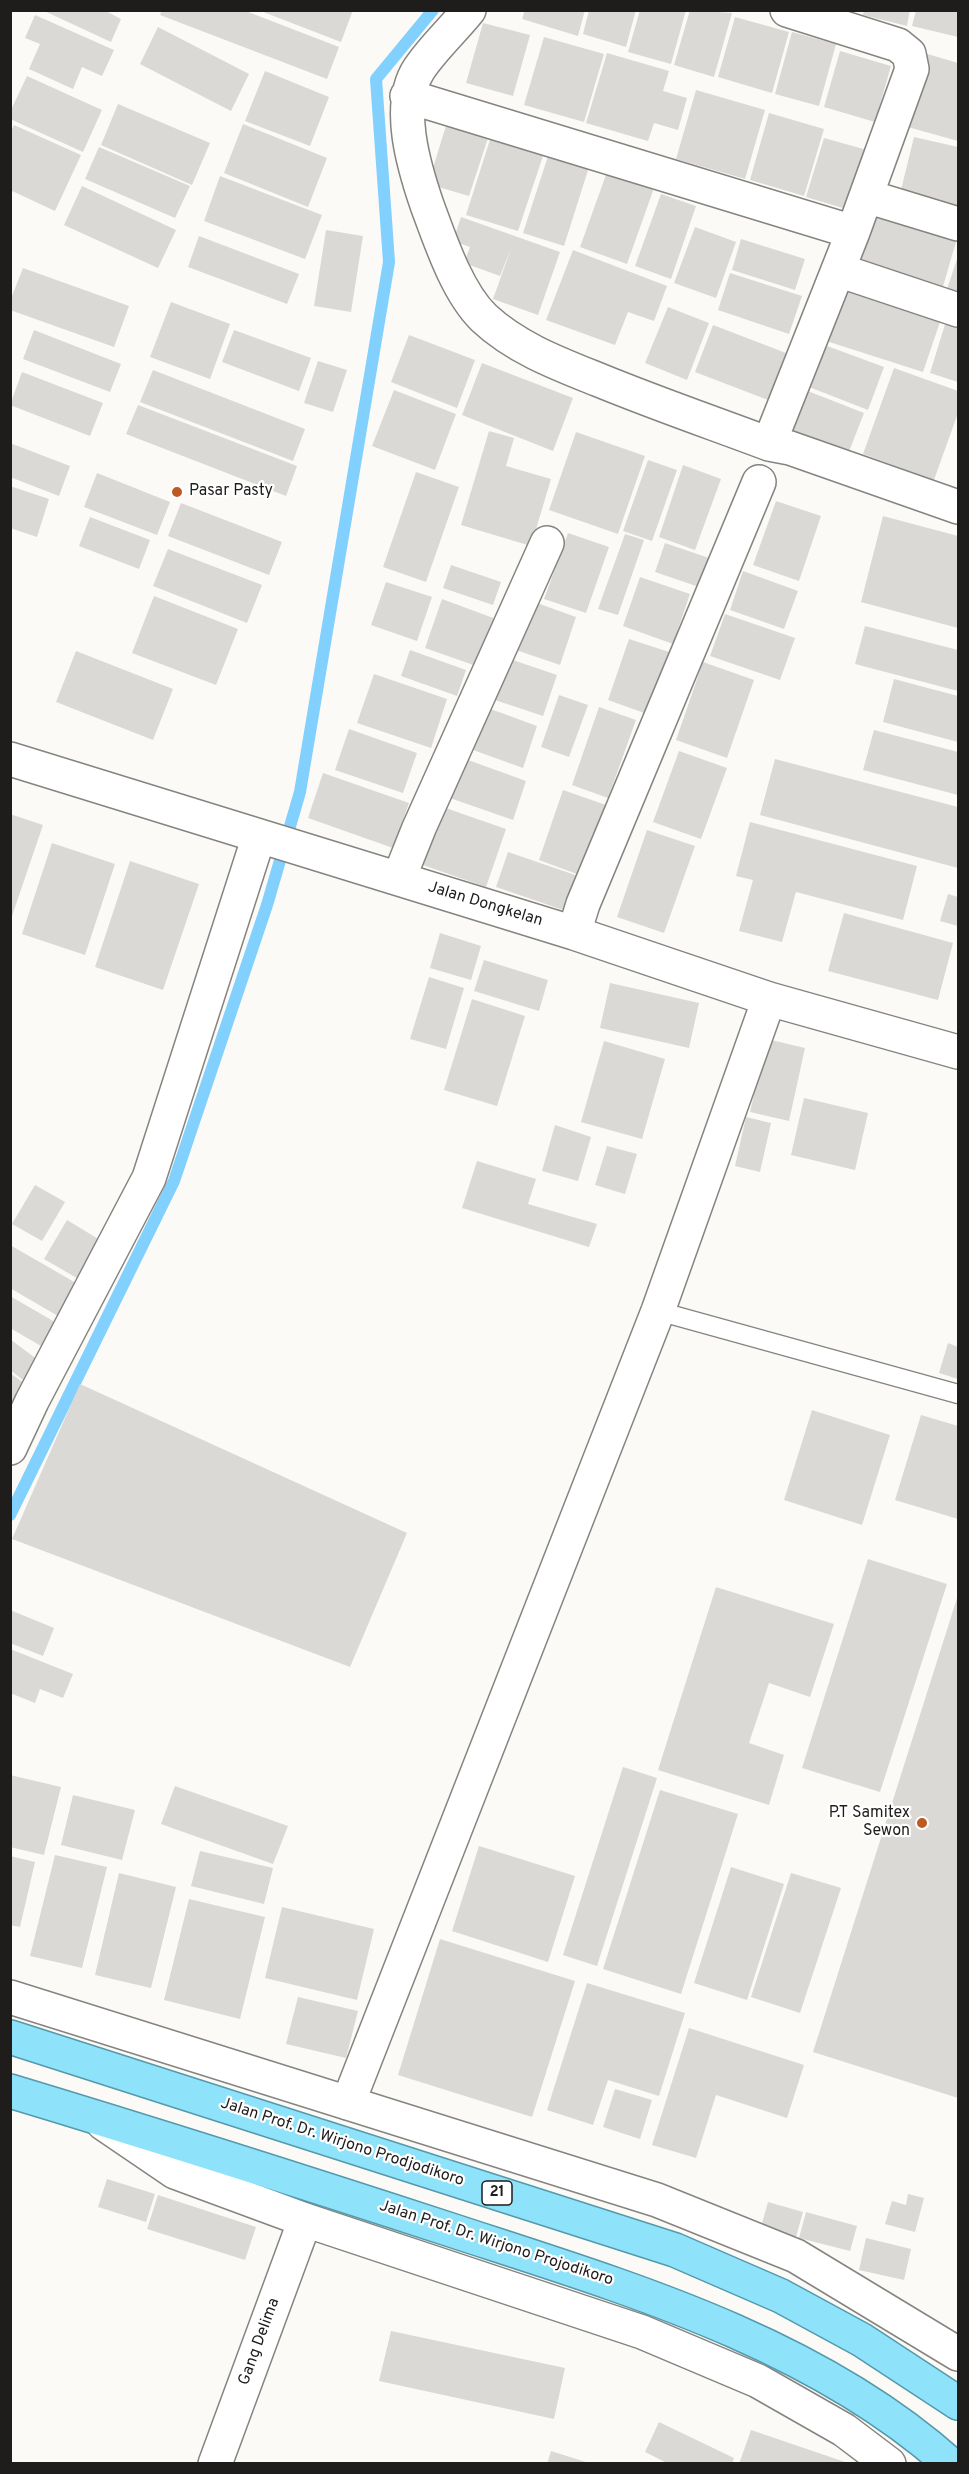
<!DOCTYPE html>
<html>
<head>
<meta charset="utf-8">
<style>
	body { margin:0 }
	#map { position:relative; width:969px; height:2474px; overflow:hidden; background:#fcfaf6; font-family:Overpass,sans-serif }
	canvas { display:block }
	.frame { position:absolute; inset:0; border:12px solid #1e1d1c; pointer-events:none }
</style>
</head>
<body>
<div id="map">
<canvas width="969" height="2474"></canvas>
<div class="frame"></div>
</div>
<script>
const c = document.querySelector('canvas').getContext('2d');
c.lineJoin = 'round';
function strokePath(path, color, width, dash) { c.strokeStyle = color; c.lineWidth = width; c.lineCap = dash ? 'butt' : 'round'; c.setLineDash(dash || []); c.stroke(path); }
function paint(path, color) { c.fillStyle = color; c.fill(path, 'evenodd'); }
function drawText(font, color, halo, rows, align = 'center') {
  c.font = font + ' Overpass,sans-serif'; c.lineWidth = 4.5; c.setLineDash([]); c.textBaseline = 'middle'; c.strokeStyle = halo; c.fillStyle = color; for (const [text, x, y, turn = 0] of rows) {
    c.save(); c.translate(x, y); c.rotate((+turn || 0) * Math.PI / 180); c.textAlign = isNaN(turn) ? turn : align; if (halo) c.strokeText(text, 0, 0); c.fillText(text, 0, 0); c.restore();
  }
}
strokePath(new Path2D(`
	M10,1515L174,1181L267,905L300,792L389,262L376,79L433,10`), '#81d0fe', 12);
paint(new Path2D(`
	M42,10H104L121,19L111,42Z
	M162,10H243L339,47L327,79L160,15Z
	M258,10H353L341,42Z
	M525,10H585L578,36L522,19Z
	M589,10H636L626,47L583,34Z
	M640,10H686L671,64L628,52Z
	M690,10L732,13L714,77L674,65Z
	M864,10H910L907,26L863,15Z
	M916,10H958V37L912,26Z
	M35,15L114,50L102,76L82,67L73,89L29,69L40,44L25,38Z
	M735,17L789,32L772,93L718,77Z
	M483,23L530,35L513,96L466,83Z
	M158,27L249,74L231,111L140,64Z
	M792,32L836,44L819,106L775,94Z
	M544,37L604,54L584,122L524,105Z
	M840,51L891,66L875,122L824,107Z
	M607,53L669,71L663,91L687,98L678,130L654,123L648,141L586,123Z
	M924,53L958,63V141L904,126Z
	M265,71L329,97L310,146L245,121Z
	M27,76L102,110L83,152L10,119V112Z
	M696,90L765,110L745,179L676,159Z
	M118,104L210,143L192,185L101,145Z
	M769,113L824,129L804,196L750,180Z
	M449,116L491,129L469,196L428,184Z
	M243,124L327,158L308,207L224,173Z
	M14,125L81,155L55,211L10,190V133Z
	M493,130L546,147L518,231L466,215Z
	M914,137L958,147V208L900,194Z
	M824,138L874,152L856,212L806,197Z
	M99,147L190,186L175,218L85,179Z
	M549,153L589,167L564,246L523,233Z
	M607,172L654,188L627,264L580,247Z
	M220,176L322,215L305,259L204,221Z
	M82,186L176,230L158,268L64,225Z
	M661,194L696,206L671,279L635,266Z
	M876,204L958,235L942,290L857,265Z
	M461,217L560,252L538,315L493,299L512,246L500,276L464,263L470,247L453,241Z
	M695,227L736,242L716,298L674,283Z
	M326,230L363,236L351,312L314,306Z
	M199,236L299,274L287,304L188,267Z
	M741,239L805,259L795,290L732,270Z
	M573,250L667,286L654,321L628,312L615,345L546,320Z
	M958,256V296L946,292Z
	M23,268L129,306L114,347L10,310V301Z
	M730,273L802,296L789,334L718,310Z
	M842,284L942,316L923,372L823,340Z
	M171,302L230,324L210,379L150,357Z
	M668,307L709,323L687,380L645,363Z
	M946,321L958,325V382L930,373Z
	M713,325L786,353L768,400L695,372Z
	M34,330L121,364L110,392L23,359Z
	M234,330L311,358L299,391L222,362Z
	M409,335L475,360L457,408L391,382Z
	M819,343L884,367L868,410L804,385Z
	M318,361L347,370L333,412L304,403Z
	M482,363L573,398L553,451L462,415Z
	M894,368L958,391V413L934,480L863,454Z
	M153,370L305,429L293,461L140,402Z
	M22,372L103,403L90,436L10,405Z
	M800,388L864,413L845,462L781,436Z
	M394,390L456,414L435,470L372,446Z
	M138,405L297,466L286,496L126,434Z
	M489,431L514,438L506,466L551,479L531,546L461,525Z
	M576,432L645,456L618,534L549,510Z
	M10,443L70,466L59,496L10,477Z
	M648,460L677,470L652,541L623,531Z
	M683,465L721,479L695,550L659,537Z
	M416,472L459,487L426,582L383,567Z
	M97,473L170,502L157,535L84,507Z
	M10,486L49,499L37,537L10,528Z
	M776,501L821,516L799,581L753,565Z
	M181,503L282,542L269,575L168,536Z
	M883,516L958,536V628L861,602Z
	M90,517L150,540L139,569L79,546Z
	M568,533L609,547L586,613L544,599Z
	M625,534L644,540L618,615L598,609Z
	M665,543L712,559L702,588L655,572Z
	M168,549L262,585L247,623L153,586Z
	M451,565L501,582L493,605L443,588Z
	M743,571L798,591L784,629L730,610Z
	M640,577L690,594L673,644L623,626Z
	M386,582L432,597L417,641L371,625Z
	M154,596L238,629L216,685L132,653Z
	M442,599L496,619L479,667L425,648Z
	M526,599L576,617L560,665L510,648Z
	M725,614L795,638L780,680L710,656Z
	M865,626L958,650V691L855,664Z
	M629,639L669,652L647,714L608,700Z
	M410,650L466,670L457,696L401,676Z
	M76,651L173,689L153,740L56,702Z
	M504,657L557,675L543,716L489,698Z
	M703,662L754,680L727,758L676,740Z
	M374,674L447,699L431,748L357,723Z
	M894,679L958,696V742L883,722Z
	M559,695L588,705L569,757L541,747Z
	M477,704L537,726L523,768L462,746Z
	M599,707L636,720L608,798L572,785Z
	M349,729L417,753L403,793L335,770Z
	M874,730L958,752V795L863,770Z
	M679,751L727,768L701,839L653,822Z
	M460,757L526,781L513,820L447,797Z
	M775,759L958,807V868L760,815Z
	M323,773L409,803L393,848L308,818Z
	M563,790L606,805L582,876L539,860Z
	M437,805L506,829L486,887L417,863Z
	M10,814L43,825L11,919H10Z
	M750,822L917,866L903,920L796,892L782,942L739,931L753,880L736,876Z
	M647,830L695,846L664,933L617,917Z
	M52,843L115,864L85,955L22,934Z
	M508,852L581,877L569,912L496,887Z
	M130,861L199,884L163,990L95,967Z
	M948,894L958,897V926L940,921Z
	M844,913L953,943L938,1000L828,971Z
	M440,933L481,946L471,980L430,968Z
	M484,960L548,980L539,1011L474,991Z
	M429,977L464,988L446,1049L410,1039Z
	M610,983L699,1003L689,1048L600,1028Z
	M472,999L525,1016L497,1106L444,1090Z
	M767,1039L805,1048L789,1121L750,1112Z
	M604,1041L665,1059L642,1139L581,1122Z
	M804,1098L868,1113L855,1170L791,1155Z
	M746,1117L771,1123L760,1172L735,1166Z
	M555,1125L591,1137L578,1181L542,1171Z
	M607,1146L637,1154L625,1194L595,1185Z
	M477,1161L536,1179L528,1204L597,1224L589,1247L462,1208Z
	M35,1185L65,1202L42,1241L12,1224Z
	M67,1220L110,1246L87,1284L44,1259Z
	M10,1245L83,1287L63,1319L10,1288Z
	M10,1296L67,1329L53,1353L10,1328Z
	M10,1339L38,1360L23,1380L10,1370Z
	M948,1343L958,1347V1379L939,1373Z
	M10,1373L31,1388L10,1416Z
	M80,1384L407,1533L350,1667L12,1539Z
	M812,1410L890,1435L862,1525L784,1500Z
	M921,1415L958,1426V1519L895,1500Z
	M868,1559L947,1584L880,1792L802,1768Z
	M716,1587L834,1624L810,1697L769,1683L749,1743L784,1755L769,1805L658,1770Z
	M958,1595V2098L813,2052Z
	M10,1610L54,1628L43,1656L10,1643Z
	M10,1649L73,1674L63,1698L40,1689L35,1703L10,1693Z
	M623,1767L657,1778L597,1966L563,1955Z
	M10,1775L61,1787L44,1855L10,1847Z
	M175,1786L288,1826L273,1864L161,1824Z
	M660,1790L738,1814L681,1994L603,1969Z
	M73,1795L135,1810L122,1860L61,1845Z
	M479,1846L575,1876L548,1962L452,1931Z
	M200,1851L273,1868L264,1904L191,1886Z
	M55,1855L107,1867L82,1968L30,1956Z
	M10,1856L35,1862L20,1927L10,1925Z
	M731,1867L784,1884L747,2000L694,1983Z
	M119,1873L176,1887L151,1988L95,1975Z
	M791,1873L841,1888L800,2013L751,1997Z
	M189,1899L265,1917L240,2019L164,2000Z
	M282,1907L374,1929L357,2000L265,1978Z
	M440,1939L575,1981L532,2117L398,2075Z
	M587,1983L685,2013L659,2096L608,2080L593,2125L547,2110Z
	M298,1997L358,2011L346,2058L286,2044Z
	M689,2028L804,2065L787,2118L716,2095L696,2158L652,2145Z
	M615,2089L652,2100L640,2139L603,2127Z
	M107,2179L155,2194L146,2222L98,2207Z
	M908,2194L924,2198L915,2232L885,2224L892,2201L906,2205Z
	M158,2195L256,2227L245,2260L147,2229Z
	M768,2202L803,2212L796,2237L761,2227Z
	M806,2212L857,2226L850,2251L799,2238Z
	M866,2238L911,2249L904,2280L859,2270Z
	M391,2331L565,2368L554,2419L379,2381Z
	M659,2422L734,2458L732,2464H669L645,2452Z
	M751,2430L848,2463V2464H739Z
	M551,2451L589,2463V2464H547Z`), '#dbd9d5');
const service = new Path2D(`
	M658,1311L958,1394`);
const minor = new Path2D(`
	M469,10C453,30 433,48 419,69C395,105 414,167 427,205C440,240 457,292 484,318C516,348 559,364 599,380C655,403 713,423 769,444L790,448L958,507
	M407,96L853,232
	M866,196L958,224
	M838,270L958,310
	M769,444L853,232L912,69L909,54L898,45L787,10
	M10,759L574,933L769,999L958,1052
	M399,878L419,828L547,543
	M574,933L583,904L759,482
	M10,1448L32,1401L149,1178L259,836
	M348,2103L658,1311L769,999
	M215,2464L305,2220`);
const tertiary = new Path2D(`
	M10,1997L657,2200L796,2256L958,2354
	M103,2123L175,2172L305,2220L642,2332L758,2381L844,2430L889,2464`);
const trunk = new Path2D(`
	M10,2037L675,2250L781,2296L862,2340L958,2403
	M10,2091C159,2136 307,2183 454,2231C625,2287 814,2342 950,2464`);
strokePath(service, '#858480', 21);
strokePath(minor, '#858480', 36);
strokePath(tertiary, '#858480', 36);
strokePath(trunk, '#5599ab', 36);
strokePath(service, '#fff', 18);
strokePath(minor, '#fff', 33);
strokePath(tertiary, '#fff', 33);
strokePath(trunk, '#8ee3fa', 33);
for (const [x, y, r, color] of [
	[177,492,6,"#bd5a21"],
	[922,1823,6,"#bd5a21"]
]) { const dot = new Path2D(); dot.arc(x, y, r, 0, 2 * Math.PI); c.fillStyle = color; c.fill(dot); strokePath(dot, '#fff', 2); }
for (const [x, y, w] of [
	[497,2193,30]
]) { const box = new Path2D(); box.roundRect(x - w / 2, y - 12, w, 24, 4.5); c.fillStyle = '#fff'; c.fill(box); strokePath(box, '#1e1d1c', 1.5); }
drawText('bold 15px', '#1e1d1c', null, [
	["21",497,2193]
]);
drawText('16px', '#1e1d1c', '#fff', [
	["Pasar Pasty",189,492],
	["P.T Samitex",910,1814,"right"],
	["Sewon",910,1832,"right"]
], 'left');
drawText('16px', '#1e1d1c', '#fff', [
	["Jalan Dongkelan",485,905,17],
	["Jalan Prof. Dr. Wirjono Prodjodikoro",342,2143,18],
	["Jalan Prof. Dr. Wirjono Projodikoro",496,2244,18],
	["Gang Delima",260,2342,-70]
]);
</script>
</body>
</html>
